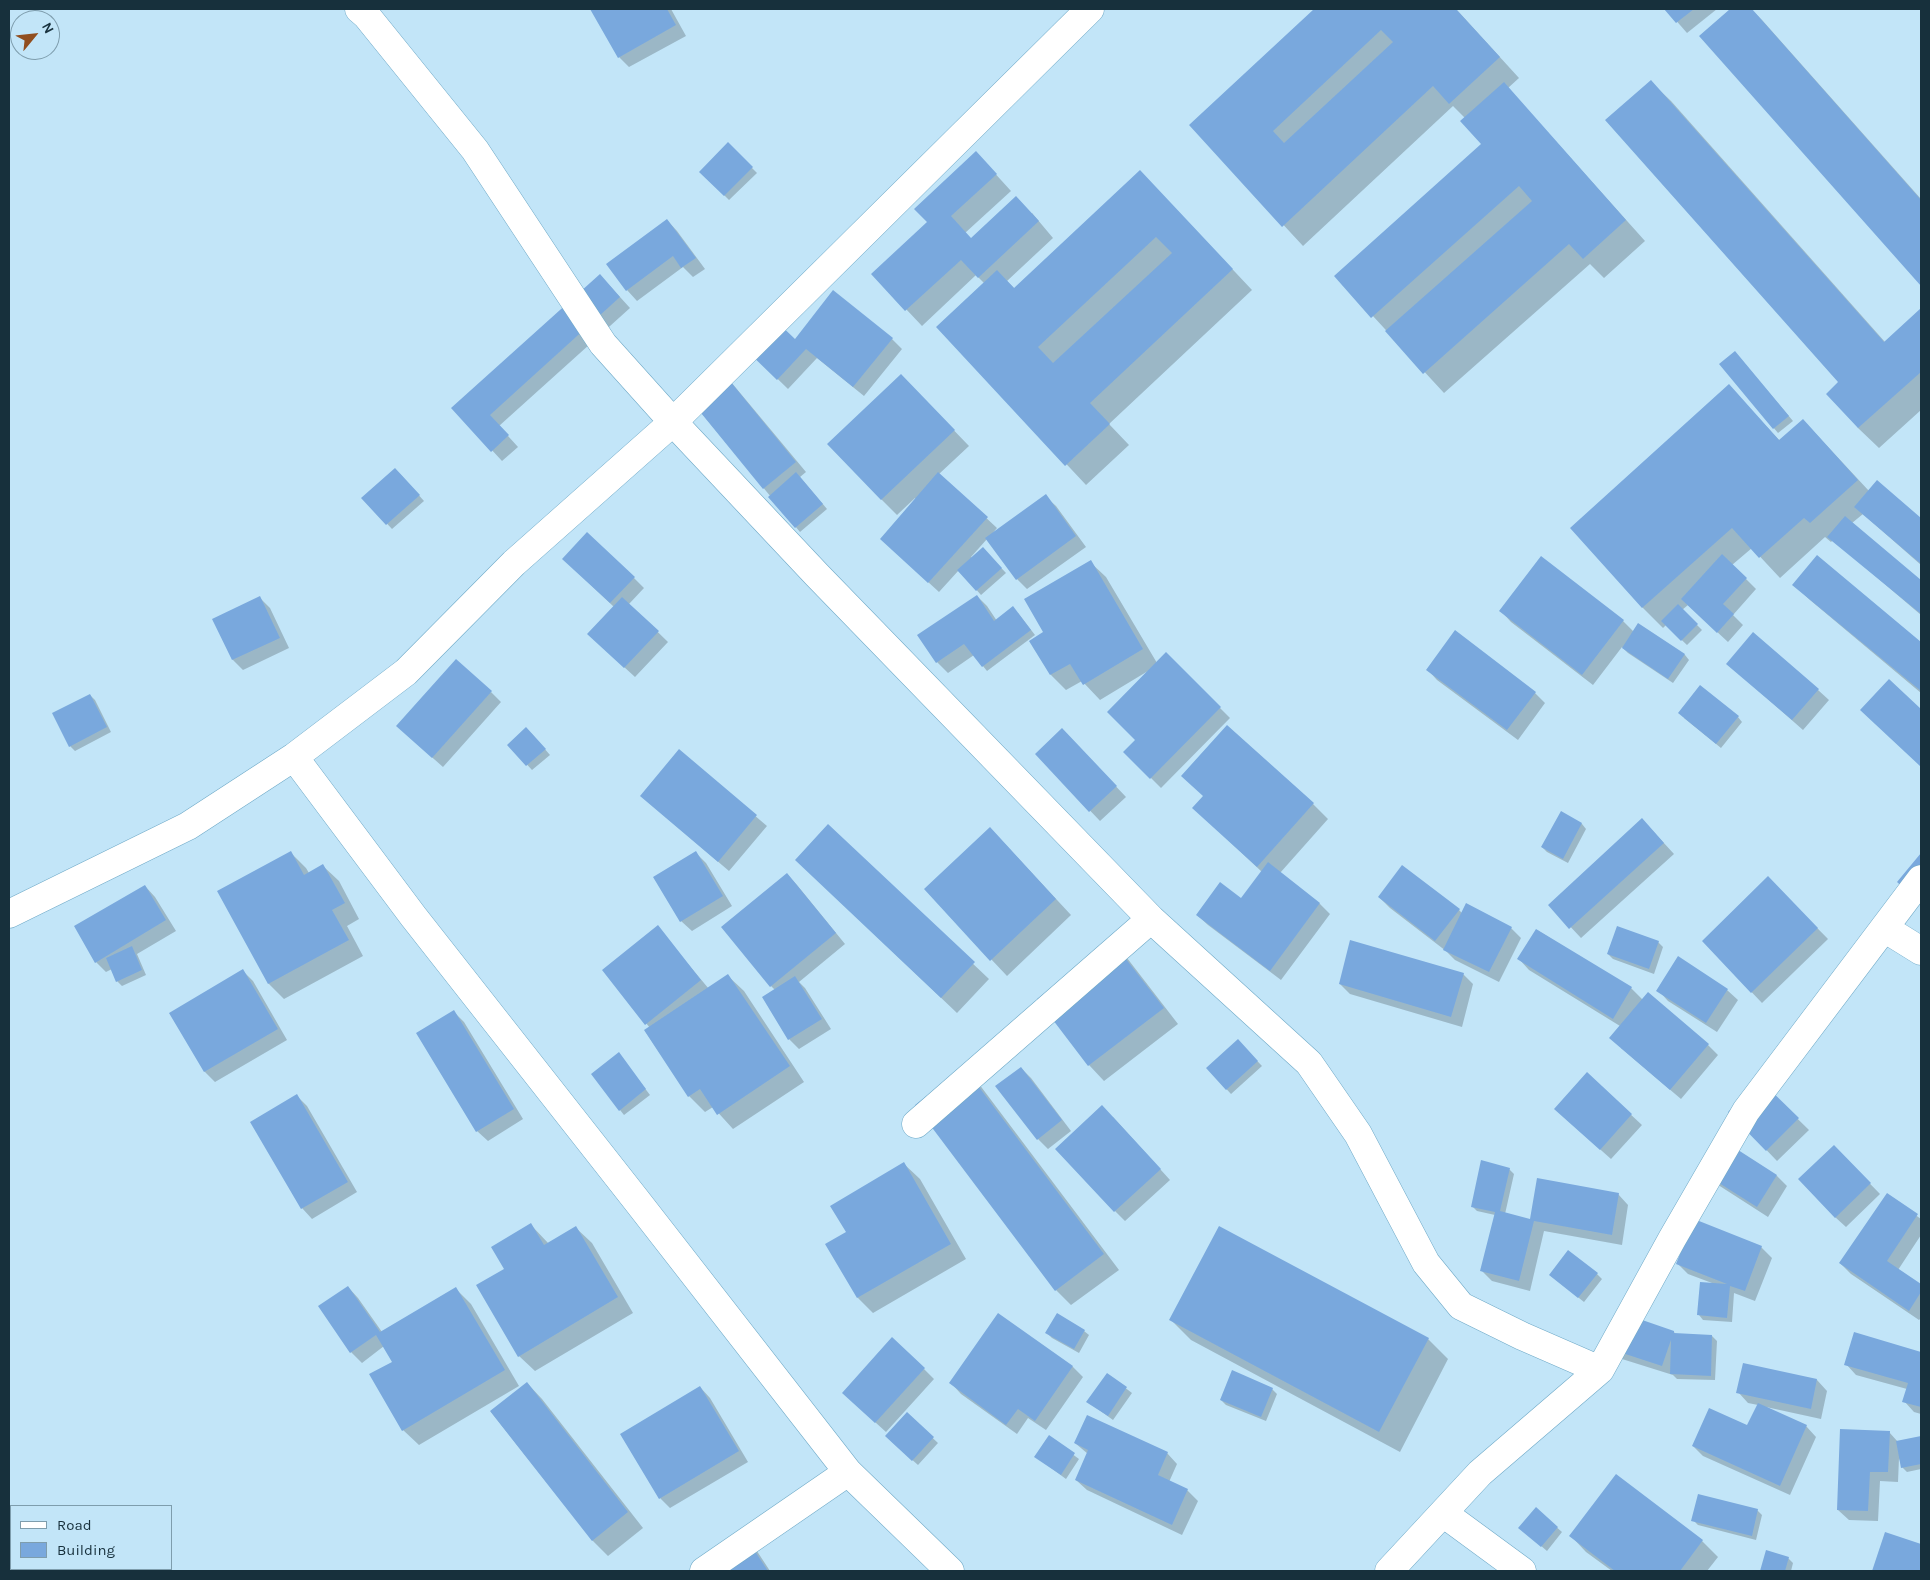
<!DOCTYPE html>
<html>
<head>
<meta charset="utf-8">
<style>
	body { margin:0 }
	#map { position:relative; width:1930px; height:1580px; overflow:hidden; background:#c2e5f8; font-family:Karla,sans-serif }
	canvas { display:block }
	.frame { position:absolute; inset:0; border:10px solid #17303c; pointer-events:none }
	.legend { position:absolute; left:10px; top:1505px; width:162px; height:65px; box-sizing:border-box; background:#c2e5f8; border:1px solid #7e9dad; margin:0; padding:6px 9px; list-style:none; font-size:15px; color:#17303c }
	.legend li { display:flex; align-items:center; gap:10px; height:25px }
	.legend b { width:25px; border:1px solid #7e9dad }
	.north { position:absolute; left:10px; top:10px; width:50px; height:50px; box-sizing:border-box; background:#c2e5f8; border:1px solid #7e9dad; border-radius:50%; rotate:62deg; font-size:14px; font-weight:700; line-height:20px; text-align:center; color:#17303c }
	.north::after { content:''; display:block; margin:auto; width:18px; height:22px; background:#914e1f; clip-path:polygon(50% 0,100% 100%,50% 72%,0 100%) }
</style>
</head>
<body>
<div id="map">
<canvas width="1930" height="1580"></canvas>
<div class="frame"></div>
<ul class="legend">
<li><b style="height:6px;background:#fff"></b>Road</li>
<li><b style="height:14px;background:#79a8dd"></b>Building</li>
</ul>
<div class="north">N</div>
</div>
<script>
const c = document.querySelector('canvas').getContext('2d');
c.lineJoin = 'round';
function paint(path, color) { c.fillStyle = color; c.fill(path, 'evenodd'); }
function strokePath(path, color, width, dash) { c.strokeStyle = color; c.lineWidth = width; c.lineCap = dash ? 'butt' : 'round'; c.setLineDash(dash || []); c.stroke(path); }
paint(new Path2D(`
	M591,9H671L686,36L629,67L619,57Z
	M1316,9H1456L1519,78L1508,88L1645,241L1604,278L1590,264L1444,393L1336,276L1483,144L1465,118L1453,106L1303,246L1191,125Z
	M1666,9H1717L1687,33Z
	M1732,9H1751L1762,20L1921,199V284L1701,36Z
	M1650,81L1671,101L1885,342L1921,310V410L1879,448L1858,428L1840,382Z
	M728,144L757,173L729,200L701,172Z
	M991,169L1011,191L965,233L971,239L1032,213L1053,238L1007,281L1015,289L1140,171L1252,290L1109,424L1129,445L1086,485L938,327L984,283L976,275L922,326L873,274Z
	M667,220L677,231L705,269L693,277L683,267L637,301L627,290Z
	M610,286L630,308L499,426L518,447L502,461L453,408Z
	M892,339L902,349L864,396L817,358L788,389L755,357L795,341Z
	M1740,358L1793,421L1778,433L1721,365Z
	M731,382L806,472L800,477L827,509L800,532L689,398Z
	M1729,386L1780,441L1803,420L1869,491L1877,482L1921,520V565L1863,514L1852,523L1921,581V615L1833,540L1831,542L1825,537L1780,578L1752,548L1732,565L1756,589L1733,615L1743,625L1728,642L1688,605L1682,610L1702,630L1687,645L1666,625L1663,628L1643,608L1572,528Z
	M916,391L969,446L939,474L997,528L992,534L1045,496L1056,506L1086,547L1027,589L1017,579L987,539L971,557L972,558L988,554L1006,573L981,595L959,570L939,592L892,549L916,499L915,498L897,515L881,499Z
	M400,474L424,501L392,529L363,498Z
	M1817,557L1921,643V693L1810,600L1794,585Z
	M1542,558L1623,621L1634,632L1638,624L1685,655L1689,660L1673,683L1628,653L1622,647L1593,685L1511,622L1501,611Z
	M1090,562L1106,577L1157,663L1166,654L1230,718L1161,788L1125,752L1136,740L1148,671L1100,700L1082,681L1066,690L1051,675L1045,633Z
	M574,569L634,578L644,588L629,604L668,642L635,677L599,644L614,607Z
	M977,596L987,606L997,621L1018,613L1035,635L987,671L974,655L948,673L937,662L919,635Z
	M260,598L270,608L289,648L243,670L233,660L214,620Z
	M1728,664L1818,690L1829,700L1803,730Z
	M1427,669L1535,693L1545,703L1518,740L1437,680Z
	M1889,681L1921,711V766L1872,720Z
	M491,692L501,702L443,767L408,736Z
	M90,695L95,700L111,732L75,751L70,746Z
	M1738,717L1742,722L1721,748L1684,718Z
	M531,733L550,755L532,770L509,745Z
	M1072,740L1126,797L1100,821L1036,754Z
	M679,751L767,826L729,871L641,796Z
	M1313,804L1328,819L1280,873L1320,904L1330,914L1281,980L1208,925L1197,915L1241,900L1262,872L1194,808Z
	M1561,813L1582,824L1586,829L1568,863L1547,852L1542,847Z
	M828,826L989,979L957,1013L812,875Z
	M1652,830L1674,854L1581,938L1550,905Z
	M1005,844L1071,915L1007,976L925,889Z
	M695,852L706,863L732,906L692,931L681,921Z
	M291,853L306,868L309,873L323,866L339,881L359,919L347,926L363,956L284,999L269,984L219,892Z
	M787,874L797,885L845,944L799,982L805,988L831,1029L799,1049L789,1039L775,990L771,986Z
	M1768,878L1828,939L1762,1003L1703,941Z
	M145,886L155,897L176,931L137,954L146,975L122,986L117,981L112,969L106,972L96,962Z
	M1379,897L1459,910L1462,913L1511,928L1521,938L1499,982L1455,960L1446,951L1390,908Z
	M657,927L709,989L728,976L744,991L804,1082L733,1129L713,1107L705,1112L689,1096L645,1031L650,1028L603,970Z
	M1537,930L1631,988L1643,1000L1708,1045L1718,1055L1681,1099L1621,1048L1620,1026L1529,970L1519,959Z
	M1658,942L1663,947L1654,974L1613,959L1608,954Z
	M1112,943L1127,958L1178,1024L1104,1081L1089,1065Z
	M1678,958L1727,990L1738,1000L1717,1032L1668,1001L1658,990Z
	M243,971L253,981L287,1040L215,1082L205,1072L171,1014Z
	M1463,974L1473,984L1462,1027L1350,994L1340,984Z
	M454,1012L464,1022L523,1119L488,1141L477,1131Z
	M1238,1041L1262,1066L1231,1094L1207,1068Z
	M619,1054L650,1095L624,1115L620,1110Z
	M1021,1068L1031,1078L1071,1131L1048,1149L1038,1139Z
	M1587,1074L1642,1125L1611,1159L1566,1119Z
	M1760,1082L1809,1130L1777,1161L1730,1112Z
	M979,1084L1119,1270L1071,1305L1056,1290L916,1105Z
	M297,1096L307,1106L357,1192L312,1219L302,1208Z
	M1113,1117L1170,1180L1125,1221L1115,1211Z
	M1721,1141L1777,1176L1787,1186L1768,1217L1712,1181Z
	M1844,1157L1880,1194L1846,1227L1835,1217Z
	M904,1164L920,1179L966,1259L873,1313L858,1298L827,1244L847,1233Z
	M1509,1169L1514,1174L1505,1214L1530,1221L1618,1194L1628,1205L1622,1245L1544,1231L1530,1291L1492,1281L1482,1271L1495,1215L1477,1211L1472,1206Z
	M1887,1195L1921,1219V1235L1898,1270L1921,1286V1318L1919,1320L1851,1274L1840,1263Z
	M1694,1220L1761,1247L1772,1258L1755,1301L1734,1293L1732,1322L1703,1320L1699,1315L1712,1283L1688,1274L1678,1264Z
	M531,1225L549,1244L576,1228L592,1243L633,1313L535,1371L519,1356L506,1270Z
	M1597,1274L1602,1279L1584,1302L1550,1275Z
	M348,1287L358,1298L382,1332L456,1289L471,1304L519,1386L419,1445L403,1430L393,1362L384,1346L362,1363L351,1352L320,1306Z
	M999,1315L1073,1367L1083,1377L1046,1430L1028,1418L1017,1434L961,1394L951,1383Z
	M1171,1320L1428,1339L1448,1359L1400,1452L1191,1340Z
	M1084,1331L1089,1335L1079,1353L1052,1338L1047,1333Z
	M1674,1332L1676,1335L1712,1336L1717,1341L1715,1380L1677,1379L1673,1375L1622,1359L1611,1348Z
	M1855,1334L1921,1353V1414L1914,1412L1904,1401L1907,1389L1856,1375L1846,1364Z
	M1744,1365L1817,1380L1827,1391L1821,1419L1766,1407L1806,1426L1816,1437L1790,1495L1703,1456L1693,1446L1748,1427L1758,1405L1748,1403L1738,1392Z
	M924,1369L934,1379L886,1432L854,1403Z
	M1107,1374L1132,1393L1113,1420L1088,1402Z
	M527,1383L542,1399L643,1528L608,1556L593,1541L491,1412Z
	M700,1387L710,1398L748,1462L670,1508L660,1498Z
	M1272,1389L1277,1394L1266,1421L1226,1405L1221,1400Z
	M907,1414L938,1443L918,1465L891,1441Z
	M1889,1432L1898,1442L1921,1437V1469L1907,1472L1902,1467L1899,1458L1898,1482L1880,1481L1878,1521L1849,1520L1838,1510Z
	M1049,1437L1079,1459L1066,1479L1036,1457Z
	M1075,1443L1167,1453L1177,1464L1169,1482L1187,1490L1198,1501L1182,1535L1087,1490L1076,1480L1088,1454Z
	M1616,1476L1702,1541L1718,1557L1707,1571H1612L1586,1552L1571,1536Z
	M1536,1509L1562,1532L1547,1551L1525,1532Z
	M1757,1510L1762,1515L1756,1540L1698,1525L1693,1520Z
	M1886,1534L1921,1545V1571H1874Z
	M753,1545L770,1571H727Z
	M1767,1552L1788,1558L1793,1563L1791,1571H1761Z`), '#0003');
paint(new Path2D(`
	M590,9H667L676,25L618,58Z
	M1314,9H1456L1500,57L1449,104L1433,86L1282,227L1189,125ZM1381,30L1393,42L1284,143L1273,131Z
	M1664,9H1694L1676,23Z
	M1730,9H1752L1921,200V286L1699,36Z
	M1651,80L1884,342L1921,308V372L1858,428L1826,394L1838,382L1605,120Z
	M1504,82L1626,220L1583,259L1569,244L1423,374L1385,331L1532,201L1519,186L1371,318L1334,276L1481,144L1460,121Z
	M728,142L753,167L724,196L699,172Z
	M976,151L997,174L951,216L971,238L1016,196L1039,221L978,278L961,260L905,311L871,274L927,222L914,209Z
	M1140,170L1233,269L1090,403L1110,424L1065,466L936,327L997,270L1014,288ZM1156,237L1172,253L1053,363L1038,347Z
	M667,219L696,258L681,268L673,256L626,291L606,264Z
	M600,274L620,297L490,415L509,435L491,452L451,408Z
	M833,290L893,338L853,387L806,349L777,380L743,347L771,316L795,339Z
	M1735,351L1789,416L1773,429L1719,364Z
	M721,370L796,462L763,489L688,397Z
	M901,374L955,430L881,500L827,444Z
	M1729,384L1779,440L1803,419L1858,480L1810,523L1804,518L1759,558L1732,528L1642,608L1570,528Z
	M395,468L420,495L386,525L361,498Z
	M796,472L823,504L795,528L768,497Z
	M938,472L988,517L928,583L880,539Z
	M1877,480L1921,518V564L1854,507Z
	M1046,494L1076,536L1016,580L985,538Z
	M1845,516L1921,580V614L1827,537Z
	M587,532L635,577L610,603L562,559Z
	M983,547L1002,568L976,591L957,570Z
	M1722,554L1747,578L1723,604L1734,614L1717,633L1681,599Z
	M1817,555L1921,642V691L1792,585Z
	M1541,556L1624,620L1582,675L1499,611Z
	M1091,560L1143,649L1083,685L1070,664L1050,675L1029,641L1043,632L1024,599Z
	M977,595L994,621L1013,606L1031,630L982,667L964,644L936,663L917,635Z
	M260,596L280,638L232,660L212,619Z
	M622,597L659,631L624,668L587,634Z
	M1678,604L1698,624L1681,641L1661,621Z
	M1638,623L1685,654L1668,679L1622,648Z
	M1455,630L1536,692L1507,730L1426,670Z
	M1753,632L1819,689L1792,720L1726,664Z
	M1166,652L1221,707L1150,779L1123,752L1135,740L1107,712Z
	M456,659L492,691L432,758L396,726Z
	M1889,679L1921,709L1920,766L1860,710Z
	M1700,685L1739,716L1716,744L1678,713Z
	M90,694L107,727L69,747L52,713Z
	M1227,725L1314,803L1257,867L1192,808L1203,796L1181,776Z
	M526,727L546,749L526,766L507,745Z
	M1062,728L1117,786L1089,812L1035,754Z
	M679,749L757,815L718,862L640,796Z
	M1561,811L1582,823L1563,859L1541,847Z
	M1642,818L1664,843L1569,929L1548,905Z
	M828,824L975,962L941,998L795,860Z
	M990,827L1056,899L990,961L924,889Z
	M291,851L304,875L323,864L345,903L332,910L349,940L268,984L217,891Z
	M696,851L723,896L680,922L653,877Z
	M1921,853V904L1897,882Z
	M1268,862L1320,903L1270,971L1196,915L1220,882L1241,898Z
	M1402,865L1460,909L1435,941L1378,897Z
	M787,873L836,933L770,987L721,927Z
	M1768,876L1818,928L1751,993L1702,941Z
	M145,885L166,920L95,963L74,926Z
	M1466,903L1512,927L1489,972L1443,950Z
	M658,925L701,980L645,1025L602,970Z
	M1617,926L1659,941L1649,969L1607,954Z
	M1536,929L1632,987L1613,1019L1517,959Z
	M1350,940L1464,973L1451,1017L1339,984Z
	M1112,941L1164,1008L1088,1066L1037,999Z
	M132,946L142,970L116,982L106,958Z
	M1678,956L1728,989L1706,1023L1656,991Z
	M243,969L278,1029L204,1072L169,1013Z
	M728,974L790,1066L717,1115L700,1089L688,1097L644,1030Z
	M795,976L822,1019L788,1040L762,997Z
	M1648,992L1709,1044L1670,1090L1609,1038Z
	M454,1010L514,1109L476,1132L416,1033Z
	M1238,1039L1258,1061L1226,1090L1206,1068Z
	M619,1052L646,1089L619,1111L591,1074Z
	M964,1067L1104,1254L1055,1291L915,1105Z
	M1021,1067L1062,1120L1037,1140L995,1086Z
	M1587,1072L1632,1114L1600,1150L1554,1109Z
	M1760,1080L1799,1118L1766,1151L1728,1112Z
	M297,1094L348,1182L301,1209L250,1122Z
	M1102,1105L1161,1169L1114,1212L1055,1149Z
	M1721,1139L1777,1175L1757,1207L1700,1171Z
	M1834,1145L1871,1183L1835,1218L1798,1179Z
	M1481,1160L1510,1168L1500,1211L1530,1219L1537,1178L1619,1193L1612,1235L1534,1221L1519,1281L1480,1271L1495,1212L1471,1207Z
	M904,1162L951,1244L857,1298L825,1244L846,1232L830,1206Z
	M1887,1193L1918,1214L1887,1261L1921,1284V1292L1909,1311L1839,1263Z
	M1694,1219L1762,1246L1745,1291L1730,1286L1727,1318L1697,1315L1700,1282L1727,1284L1676,1264Z
	M531,1223L544,1245L576,1226L618,1297L518,1357L476,1285L504,1269L491,1247Z
	M1219,1226L1429,1338L1379,1432L1169,1320Z
	M1568,1250L1598,1273L1578,1298L1549,1275Z
	M348,1286L380,1332L456,1287L505,1370L402,1431L369,1374L392,1362L376,1335L350,1353L318,1306Z
	M998,1313L1073,1366L1035,1421L1018,1409L1006,1425L949,1383Z
	M1057,1313L1085,1330L1074,1349L1045,1333Z
	M1622,1313L1674,1331V1333L1712,1335L1711,1376L1670,1374L1671,1340L1662,1366L1610,1349Z
	M1854,1332L1921,1352V1407L1902,1402L1908,1383L1844,1365Z
	M892,1337L925,1368L875,1423L842,1393Z
	M1743,1363L1817,1379L1811,1409L1736,1393Z
	M1232,1370L1273,1388L1261,1417L1220,1400Z
	M1107,1373L1127,1387L1108,1416L1086,1402Z
	M527,1382L628,1512L592,1541L490,1411Z
	M700,1386L739,1451L659,1499L620,1434Z
	M1758,1403L1807,1425L1780,1486L1692,1446L1709,1408L1747,1425Z
	M907,1412L934,1437L912,1461L885,1436Z
	M1087,1415L1168,1452L1158,1475L1188,1489L1172,1525L1075,1480L1088,1450L1074,1443Z
	M1840,1429L1890,1431L1888,1472H1870L1868,1511L1837,1510Z
	M1049,1435L1075,1453L1061,1475L1034,1457Z
	M1921,1436V1464L1901,1468L1896,1441Z
	M1616,1474L1703,1540L1680,1571H1615L1569,1536Z
	M1698,1494L1758,1509L1752,1536L1691,1521Z
	M1536,1507L1558,1527L1541,1547L1518,1528Z
	M1885,1532L1921,1544V1571H1872Z
	M743,1533L768,1571H725Z
	M1766,1550L1789,1557L1785,1571H1760Z`), '#79a8dd');
const minor = new Path2D(`
	M359,9L366,15L475,150L603,344L673,422L817,575L1151,919L1309,1063L1358,1134L1426,1263L1461,1306L1522,1336L1600,1370
	M294,757L413,916L637,1201L848,1472L950,1571
	M9,914L188,826L294,757L406,672L514,563L673,422L1090,9
	M1884,928L1921,951
	M916,1124L1151,919
	M1443,1513L1522,1571
	M704,1571L848,1472
	M1389,1571L1480,1473L1600,1370L1672,1239L1746,1111L1921,879`);
strokePath(minor, '#6ea9c7', 29);
strokePath(minor, '#fff', 28);
</script>
</body>
</html>
